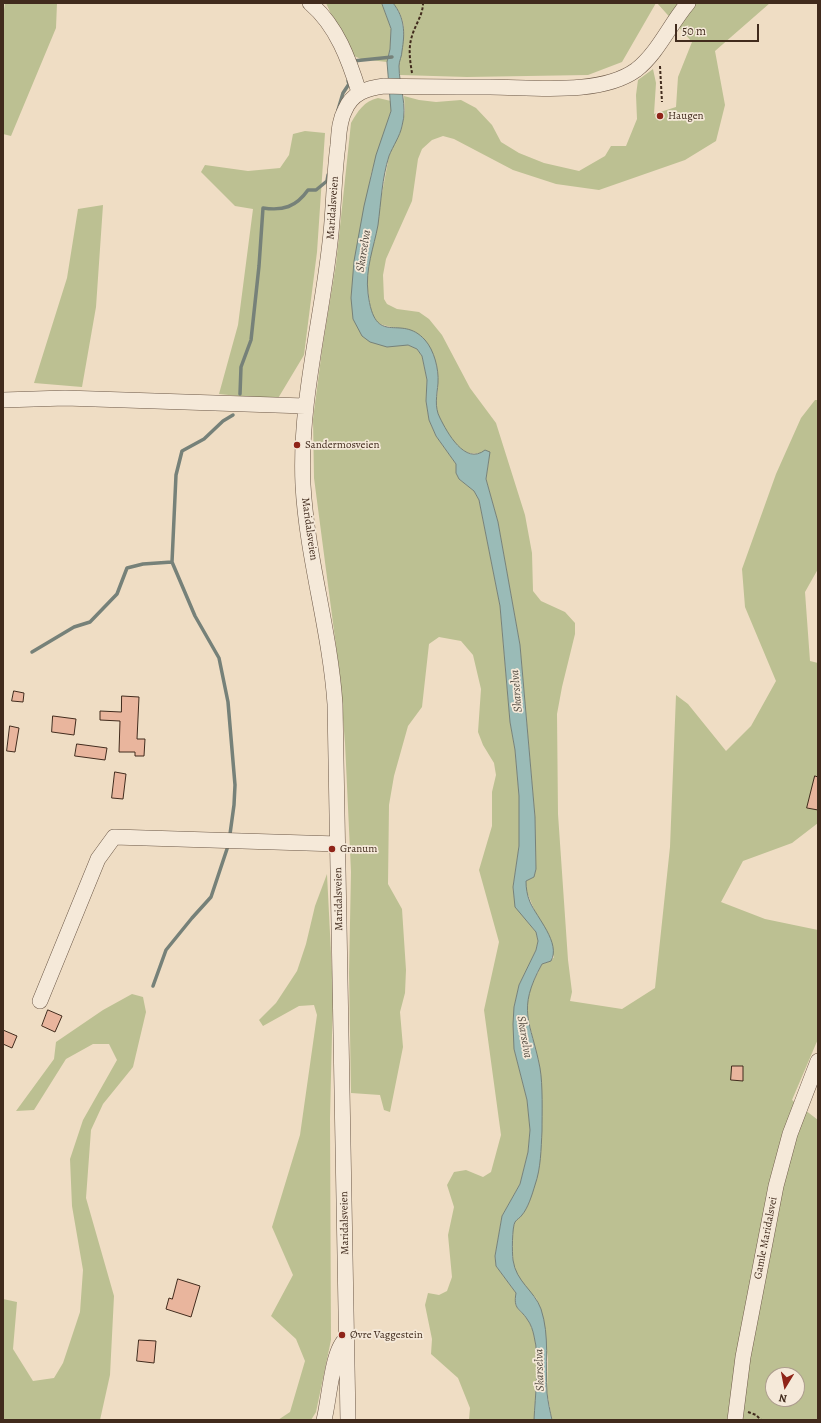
<!DOCTYPE html>
<html>
<head>
<meta charset="utf-8">
<style>
	body { margin:0 }
	#map { position:relative; width:821px; height:1423px; overflow:hidden; background:#efddc4; font-family:Alegreya,serif }
	canvas { display:block }
	.frame { position:absolute; inset:0; border:4px solid #412b1d; pointer-events:none }
	.north { position:absolute; left:765px; top:1367px; width:40px; height:40px; box-sizing:border-box; background:#f5e9d9; border:1px solid #ad9d8e; border-radius:50%; rotate:190deg; font-size:11px; font-weight:700; line-height:16px; text-align:center; color:#412b1d }
	.north::after { content:''; display:block; margin:auto; width:14px; height:18px; background:#8f2418; clip-path:polygon(50% 0,100% 100%,50% 72%,0 100%) }
	.scale { position:absolute; left:675px; top:24px; width:84px; height:18px; box-sizing:border-box; border:2px solid #412b1d; border-top:0; padding-left:5px; font-size:12px; line-height:14px; white-space:nowrap; color:#412b1d; -webkit-text-stroke:3px #f5e9d9; paint-order:stroke }
</style>
</head>
<body>
<div id="map">
<canvas width="821" height="1423"></canvas>
<div class="frame"></div>
<div class="north">N</div>
<div class="scale">50 m</div>
</div>
<script>
const c = document.querySelector('canvas').getContext('2d');
c.lineJoin = 'round';
function paint(path, color) { c.fillStyle = color; c.fill(path, 'evenodd'); }
function strokePath(path, color, width, dash) { c.strokeStyle = color; c.lineWidth = width; c.lineCap = dash ? 'butt' : 'round'; c.setLineDash(dash || []); c.stroke(path); }
function drawText(font, color, halo, rows, align = 'center') {
  c.font = font + ' Alegreya,serif'; c.lineWidth = 3.5; c.setLineDash([]); c.textBaseline = 'middle'; c.strokeStyle = halo; c.fillStyle = color; for (const [text, x, y, turn = 0] of rows) {
    c.save(); c.translate(x, y); c.rotate((+turn || 0) * Math.PI / 180); c.textAlign = isNaN(turn) ? turn : align; if (halo) c.strokeText(text, 0, 0); c.fillText(text, 0, 0); c.restore();
  }
}
paint(new Path2D(`
	M5,3H57L56,28L11,136L3,134V17Z
	M326,3H382L391,29L390,49L387,62L361,59L349,54Z
	M393,3H656L622,62L588,75L467,77L400,75C395,47 416,32 393,3Z
	M657,3H770L715,51L725,105L716,141L685,160L599,190L556,184L513,170L454,139L443,136L432,140L422,149L418,159L412,201L386,259L383,275L384,299L387,304L397,309L419,312L429,319L442,335L470,388L496,423L525,515L532,553L533,591L541,601L565,612L575,623V634L562,687L557,714L558,814L568,960L572,992L570,1001L622,1009L655,988L670,847L676,695L688,704L726,751L751,726L776,681L745,607L742,569L776,474L801,418L815,400H818V569L805,592L810,661L818,663V823L792,843L743,861L721,902L765,919L818,930V1039L792,1100L818,1120V1420H552L547,1392L548,1359L541,1310L536,1298L527,1290L515,1272L513,1260V1229L515,1221L522,1215L529,1203L539,1169L542,1130L540,1069L526,1009L528,993L542,964L551,961L554,957L526,890V881L534,877L536,869L535,817L520,645L498,522L486,479L489,460L481,453C474,454 469,454 463,450C455,446 440,423 437,413C435,403 438,393 438,383C439,369 434,350 424,340C410,325 391,331 374,321L371,311L366,278L389,156L402,127L405,111L404,96L419,100L436,102L461,100L476,108L492,125L501,142L519,153L544,163L579,171L605,156L611,146H626L637,119L636,95L638,80L653,69L656,83L654,114L676,107L678,77L692,42ZM773,1375H797V1399H773Z
	M378,98L391,101V111L371,174L351,298L398,345H408L417,349L422,356L427,380L426,401L429,420L436,436L456,464V473L459,479L474,491L479,500L500,606L510,722L515,750L519,796V846L513,887L514,896L527,921L536,932L538,941L536,950L519,985L514,1007V1049L527,1100L530,1130L528,1152L520,1184L502,1216L495,1256L496,1266L516,1293C513,1310 520,1308 527,1319C531,1324 533,1331 534,1336C540,1358 535,1397 534,1420H469L470,1408L458,1378L431,1354L432,1339L425,1305L428,1293L439,1295L447,1291L452,1277L448,1235L454,1207L447,1185L454,1172L466,1170L483,1177L491,1172L501,1135L484,1010L499,942L479,870L492,826V792L496,775L494,763L483,745L478,732L481,689L473,655L461,641L439,637L429,644L422,707L408,726L394,776L389,805L388,884L402,909L406,970L405,993L400,1012L403,1047L390,1112L384,1110L380,1095L351,1093L349,973L351,872L345,743L339,669L314,478L313,419L322,350L336,264L351,123C358,111 364,101 378,98Z
	M305,131L325,133L317,252L304,355L277,400L219,394L238,325L253,209L235,206L201,172L205,165L248,171L280,168L289,155L293,134Z
	M103,205L96,307L82,387L34,383L67,278L78,209Z
	M327,874L333,993L330,1118L331,1340L316,1412L311,1420H278L290,1412L305,1361L296,1339L271,1316L293,1275L272,1227L300,1135L317,1015L314,1005L299,1006L263,1026L259,1020L276,1003L297,971L306,944L315,906Z
	M132,994L143,997L146,1012L133,1067L103,1104L91,1130L86,1198L114,1296L110,1375L100,1420H3V1299L17,1302L13,1349L33,1381L54,1378L63,1363L80,1312L83,1270L72,1206L70,1159L83,1120L117,1060L109,1044H93L66,1059L34,1110L16,1111L54,1059L56,1042L103,1010Z`), '#bcc092');
const water = new Path2D(`
	M382,3H393C405,18 405,33 402,51C402,56 399,61 399,66C399,87 408,105 402,126C400,136 393,146 389,156C382,178 381,202 378,225C374,247 365,269 368,293C375,350 400,312 425,340C434,350 439,369 438,383C437,395 434,407 440,418C447,432 465,466 485,450L490,452L486,479L498,522L520,645L535,817L536,869L534,877L526,881C526,888 527,895 530,902C537,918 561,943 551,961L542,964C516,1011 531,1021 540,1068C543,1085 542,1114 542,1131C541,1149 541,1168 535,1185C532,1195 528,1208 522,1215C520,1218 517,1219 515,1222C512,1227 512,1253 513,1260C516,1282 534,1290 541,1309C550,1336 545,1365 547,1393C548,1402 550,1411 552,1420H534C535,1397 540,1358 534,1336C533,1331 531,1324 527,1319C520,1308 513,1310 516,1293L496,1266L495,1256L502,1216L520,1184L528,1152L530,1130L527,1100L514,1049L513,1024L514,1007L519,985L536,950L538,941L536,932L515,907L513,887L519,846V796L515,750L510,722L500,606L479,500L474,491L459,479L456,473V464L436,436L429,420L426,401L427,380L422,356L417,349L408,345L387,347L370,342L362,336L353,319L351,298L354,261L364,206L376,155L391,111L387,62L390,49L391,29Z`);
paint(water, '#9abbb7');
strokePath(water, '#768179', 1);
strokePath(new Path2D(`
	M353,61L392,57
	M338,110L343,93L349,84L348,81
	M240,394L241,367L251,340L259,266L263,208C283,211 296,207 308,190H316L327,181L328,175
	M32,652L74,627L90,622L117,594L127,568L143,564L172,562
	M230,834L234,805L235,785L228,702L219,658L195,616L172,562L176,475L182,451L204,439L223,421L233,415
	M153,986L166,950L192,918L211,897L228,846`), '#768179', 3.5);
const building = new Path2D(`
	M14,691L24,693L23,702L12,701Z
	M122,696L139,697L137,739H145L144,756H135V752H119L120,721L100,720V711L121,712Z
	M53,716L76,719L74,735L52,732Z
	M10,726L19,728L15,752L7,751Z
	M77,744L107,748L105,760L75,756Z
	M115,772L126,774L123,799L112,798Z
	M815,776L818,777V810L807,808Z
	M48,1010L62,1016L55,1032L42,1026Z
	M3,1030L17,1036L12,1048L3,1044Z
	M732,1066H743V1081L731,1080Z
	M178,1279L200,1286L191,1317L166,1309L169,1298L172,1299Z
	M139,1340L156,1341L154,1363L137,1361Z`);
paint(building, '#e9b59d');
strokePath(building, '#412b1d', 1);
const minor = new Path2D(`
	M310,3C337,26 349,60 359,92
	M3,400L65,398L305,406
	M40,1001L98,859L114,837L338,844
	M324,1420C329,1402 332,1349 346,1339
	M348,1420L335,704C330,630 307,558 303,485C299,399 323,317 331,233C334,203 334,174 338,145C339,133 339,121 345,110C352,93 367,88 384,86C419,87 455,87 490,87C532,87 600,96 636,70C658,53 670,24 688,3
	M735,1420L743,1357L776,1186L790,1134L818,1061`);
strokePath(minor, '#6c5847', 16);
strokePath(new Path2D(`
	M660,66L662,102
	M412,73C410,61 408,48 412,36C415,25 423,15 423,3
	M748,1412L756,1415L761,1420`), '#412b1d', 2, [3, 2]);
strokePath(minor, '#f5e9d9', 15);
for (const [x, y, r, color] of [
	[660,116,4,"#8f2418"],
	[297,445,4,"#8f2418"],
	[332,849,4,"#8f2418"],
	[342,1335,4,"#8f2418"]
]) { const dot = new Path2D(); dot.arc(x, y, r, 0, 2 * Math.PI); c.fillStyle = color; c.fill(dot); strokePath(dot, '#f5e9d9', 1.5); }
drawText('11px', '#412b1d', '#f5e9d9', [
	["Haugen",668,116],
	["Sandermosveien",305,445],
	["Granum",340,849],
	["Øvre Vaggestein",350,1335]
], 'left');
drawText('11px', '#412b1d', '#f5e9d9', [
	["Maridalsveien",333,208,-86],
	["Maridalsveien",309,529,82],
	["Maridalsveien",339,899,-91],
	["Maridalsveien",345,1223,-91],
	["Gamle Maridalsvei",766,1238,-79]
]);
drawText('italic 12px', '#574f44', '#f5e9d9', [
	["Skarselva",364,251,-81],
	["Skarselva",517,691,-95],
	["Skarselva",524,1037,80],
	["Skarselva",540,1370,-92]
]);
</script>
</body>
</html>
